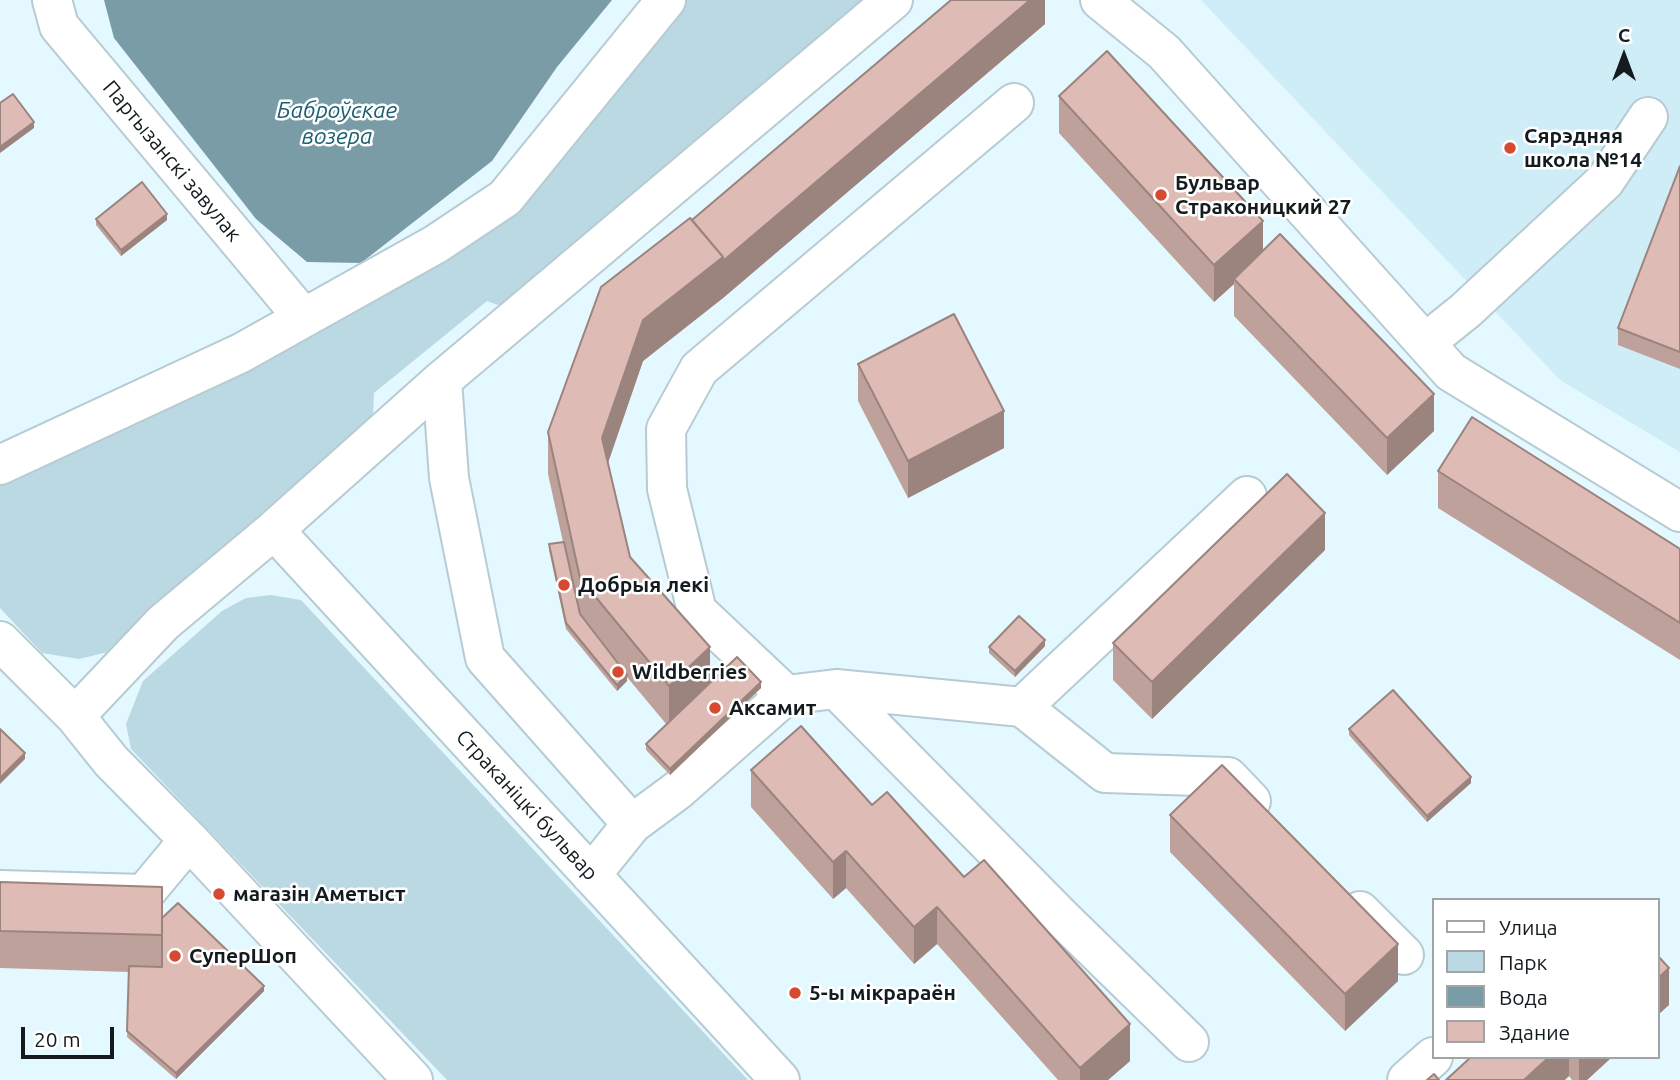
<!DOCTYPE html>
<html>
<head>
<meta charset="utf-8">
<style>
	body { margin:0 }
	#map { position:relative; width:1680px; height:1080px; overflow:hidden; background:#e3f8ff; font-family:Ubuntu,sans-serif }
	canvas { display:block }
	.legend { position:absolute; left:1432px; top:898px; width:228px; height:161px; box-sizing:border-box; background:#fff; border:2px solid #a1a4a5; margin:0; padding:9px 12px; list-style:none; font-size:21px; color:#141b1e }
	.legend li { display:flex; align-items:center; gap:14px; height:35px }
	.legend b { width:35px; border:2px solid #a1a4a5 }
	.north { position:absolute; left:1589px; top:21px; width:70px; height:70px; -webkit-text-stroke:5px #fff; paint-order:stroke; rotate:0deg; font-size:19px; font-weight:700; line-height:28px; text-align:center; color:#141b1e }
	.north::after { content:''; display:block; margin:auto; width:24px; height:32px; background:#141b1e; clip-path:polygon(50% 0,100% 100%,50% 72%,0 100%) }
	.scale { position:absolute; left:21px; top:1027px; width:93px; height:32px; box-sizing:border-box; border:4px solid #141b1e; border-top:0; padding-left:9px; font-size:21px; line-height:24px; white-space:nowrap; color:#141b1e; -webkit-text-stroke:5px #fff; paint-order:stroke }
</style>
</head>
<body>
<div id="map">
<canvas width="1680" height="1080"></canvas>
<ul class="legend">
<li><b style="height:9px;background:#fff"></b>Улица</li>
<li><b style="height:19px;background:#bbd9e3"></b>Парк</li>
<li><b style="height:19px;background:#7a9ca7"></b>Вода</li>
<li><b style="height:19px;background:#debbb4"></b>Здание</li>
</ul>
<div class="north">С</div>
<div class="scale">20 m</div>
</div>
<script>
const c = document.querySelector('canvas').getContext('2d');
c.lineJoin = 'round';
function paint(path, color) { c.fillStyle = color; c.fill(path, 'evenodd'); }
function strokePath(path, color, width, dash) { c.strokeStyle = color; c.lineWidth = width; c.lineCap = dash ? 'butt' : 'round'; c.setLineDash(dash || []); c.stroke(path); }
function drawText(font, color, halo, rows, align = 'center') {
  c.font = font + ' Ubuntu,sans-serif'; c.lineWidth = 5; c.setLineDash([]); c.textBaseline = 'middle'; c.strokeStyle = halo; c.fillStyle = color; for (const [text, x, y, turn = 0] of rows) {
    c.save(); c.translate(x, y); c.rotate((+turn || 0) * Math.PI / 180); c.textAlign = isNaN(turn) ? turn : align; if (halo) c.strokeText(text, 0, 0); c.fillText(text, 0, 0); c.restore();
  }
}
paint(new Path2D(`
	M1201,0H1680V452L1560,380Z`), '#cfedf7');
paint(new Path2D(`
	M683,0H870L506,308L487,301L374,393L373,414L112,651L79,659L42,653L0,608V481L518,206Z
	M271,595L301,600L748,1080H447L131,749L126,724L143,681L222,611L246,598Z`), '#bbd9e3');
paint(new Path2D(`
	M104,0H612L557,67L492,161L361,263L307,262L256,219L114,38Z`), '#7a9ca7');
const minor = new Path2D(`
	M52,0L59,26L302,316
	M1100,0L1164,52L1451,372L1680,512
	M1425,343L1465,311L1605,181L1648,117
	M442,380L449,478L485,658L632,824
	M0,465L241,353L436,244L505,198L666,0
	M274,530L780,1080
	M0,641L75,716L111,761L189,840L413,1080
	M836,689L1022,707L1105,773L1228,777L1251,801
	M786,695L697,611L667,489L666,429L699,369L1014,103
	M1022,707L1247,496
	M75,716L163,623L274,530L442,380L893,0
	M591,875L632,824L678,790L786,695L836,689L1060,916L1189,1042
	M0,890L144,894L189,840
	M1360,911L1404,955
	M1407,1080L1433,1057`);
strokePath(minor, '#b7cbd2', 42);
strokePath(minor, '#fff', 38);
paint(new Path2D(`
	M1045,0V24L723,298L643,361L608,463L630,557L710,683L761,688L670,775L646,750V744L667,725L627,677V681L617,691L566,629L549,550V544L563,542L548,474V432L692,220Z
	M1059,96L1263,251L1434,431L1387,475L1234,316V284L1214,302L1059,133Z
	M1680,166V369L1618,345V328Z
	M96,219L167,220L121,256L96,225Z
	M858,364L1004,448L908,498L858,401Z
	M1438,471L1680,549V660L1438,508Z
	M1325,550L1152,719L1113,680V643Z
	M1045,646L1015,677L989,653V647Z
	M1349,729L1471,783L1427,822L1349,735Z
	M751,770L872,805L1130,1061L1108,1080H1058L937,944L914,964L846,888L833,899L751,807Z
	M1170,815L1398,981L1345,1031L1170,852Z
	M0,882L162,918L264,991L176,1079L127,1037L129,972L0,968Z
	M1471,1057H1612L1587,1080H1572L1569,1076Z`), '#bfa19b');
paint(new Path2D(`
	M1030,0H1045V24L723,298V261Z
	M34,122V128L0,153V147Z
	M167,214V220L121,256V250Z
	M1263,221V258L1234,279V284L1214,302V265Z
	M723,257V298L643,361L602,480V438L643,320Z
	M1434,394V431L1387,475V438Z
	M1004,411V448L908,498V461Z
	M1325,513V550L1152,719V682Z
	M1045,640V646L1015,677V671Z
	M710,647V689L669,728V686Z
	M627,675V681L617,691V685Z
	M761,682V688L670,775V769Z
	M25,753V759L0,784V778Z
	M1471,777V783L1427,822V816Z
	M846,851V888L833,899V862Z
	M937,907V944L914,964V927Z
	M1398,944V981L1345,1031V994Z
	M1669,968V1005L1657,1016V979Z
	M264,986V991L176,1079V1073Z
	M1130,1024V1061L1108,1080H1080V1068Z
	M1549,1057H1569V1076L1565,1080H1524Z
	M1579,1057H1612L1587,1080H1579Z`), '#9b837e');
const building = new Path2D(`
	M951,0H1030L723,261V257L692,220Z
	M1107,51L1263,221L1214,265L1059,96Z
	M13,94L34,122L0,147V103Z
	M1680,166V352L1618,328Z
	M142,182L167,214L121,250L96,219Z
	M690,218L723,257L643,320L602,438L630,557L710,647L669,686L580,578L548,432L601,287Z
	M1280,234L1434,394L1387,438L1234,279Z
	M954,314L1004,411L908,461L858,364Z
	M1472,417L1680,549V623L1438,471Z
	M1287,474L1325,513L1152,682L1113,643Z
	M564,542L580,614L627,675L617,685L566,623L549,544Z
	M1019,616L1045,640L1015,671L989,647Z
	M737,657L761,682L670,769L646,744Z
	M1393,690L1471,777L1427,816L1349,729Z
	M801,726L872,805L887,792L964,877L984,860L1130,1024L1080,1068L937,907L914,927L846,851L833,862L751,770Z
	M0,729L25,753L0,778Z
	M1222,765L1398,944L1345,994L1170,815Z
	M0,882L162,887V935L0,931Z
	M178,903L264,986L176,1073L127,1031L129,966L162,967V918Z
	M1657,955L1669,968L1657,979Z
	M1471,1057H1549L1524,1080H1446Z
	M1434,1074L1439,1080H1427Z`);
paint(building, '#debbb4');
strokePath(building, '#9b837e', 2);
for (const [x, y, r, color] of [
	[1510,148,7,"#d64a31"],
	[1161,195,7,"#d64a31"],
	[564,585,7,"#d64a31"],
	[618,672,7,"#d64a31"],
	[715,708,7,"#d64a31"],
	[219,894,7,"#d64a31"],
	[175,956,7,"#d64a31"],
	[795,993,7,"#d64a31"]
]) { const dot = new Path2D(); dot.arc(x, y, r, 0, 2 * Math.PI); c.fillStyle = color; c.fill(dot); strokePath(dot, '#fff', 2.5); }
drawText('bold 21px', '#141b1e', '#fff', [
	["Сярэдняя",1524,136],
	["школа №14",1524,160],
	["Бульвар",1175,183],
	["Страконицкий 27",1175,207],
	["Добрыя лекi",578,585],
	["Wildberries",632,672],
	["Аксамит",729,708],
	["магазін Аметыст",233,894],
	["СуперШоп",189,956],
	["5-ы мікрараён",809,993]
], 'left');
drawText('21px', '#141b1e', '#fff', [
	["Партызанскі завулак",172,161,50],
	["Страканіцкі бульвар",527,805,47]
]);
drawText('italic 23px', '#1c5f71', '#fff', [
	["Баброўскае",337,110],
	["возера",337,136]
]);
</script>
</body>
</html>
